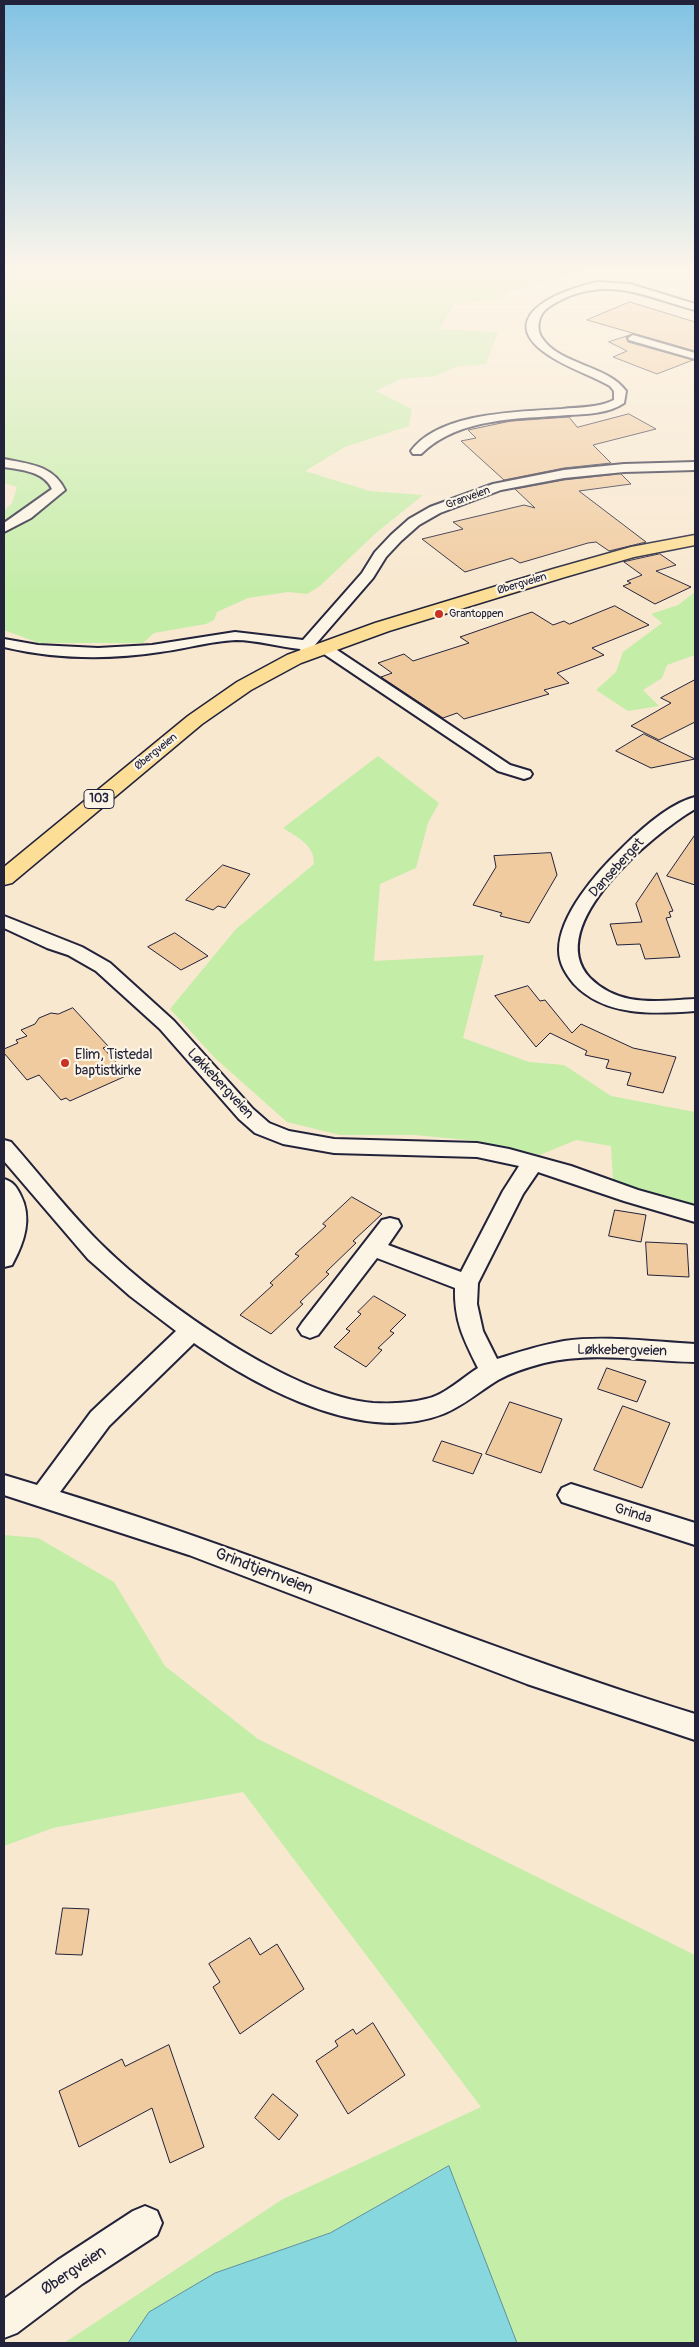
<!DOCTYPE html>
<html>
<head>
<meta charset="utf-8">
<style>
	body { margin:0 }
	#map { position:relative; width:699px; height:2347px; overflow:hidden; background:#f8e8d0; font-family:Pangolin,sans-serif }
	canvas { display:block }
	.frame { position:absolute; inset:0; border:5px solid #22223b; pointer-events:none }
</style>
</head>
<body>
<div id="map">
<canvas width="699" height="2347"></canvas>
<div class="frame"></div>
</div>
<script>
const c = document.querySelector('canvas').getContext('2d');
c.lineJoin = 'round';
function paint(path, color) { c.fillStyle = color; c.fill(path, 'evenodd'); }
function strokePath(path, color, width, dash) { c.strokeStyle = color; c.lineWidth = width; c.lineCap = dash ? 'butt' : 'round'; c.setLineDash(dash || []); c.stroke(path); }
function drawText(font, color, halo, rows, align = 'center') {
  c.font = font + ' Pangolin,sans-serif'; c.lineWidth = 4.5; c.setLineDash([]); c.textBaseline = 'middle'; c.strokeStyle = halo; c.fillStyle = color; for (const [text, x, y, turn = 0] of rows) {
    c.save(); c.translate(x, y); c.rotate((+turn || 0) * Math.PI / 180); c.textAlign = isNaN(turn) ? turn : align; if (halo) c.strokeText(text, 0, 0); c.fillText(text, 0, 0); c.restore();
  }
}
paint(new Path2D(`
	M4,268H592L513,291L500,299L454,304L440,329L498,332L486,364L455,367L436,376L401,379L376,391L412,409L409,426L345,447L305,471L370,491L423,495L376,533L320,586L307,594L288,592L248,598L217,612L214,620L206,624L154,633L143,643H39L4,630V511L12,503L17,487L4,483Z
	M695,592V655L667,665L662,678L643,690L659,706L628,711L596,690L616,672L623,652L662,623L651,614L678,605Z
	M378,756L439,803L428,823L416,868L380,884L374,961L484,955L463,1038L529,1062L564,1065L611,1096L695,1112V1204L673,1202L613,1180L611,1146L576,1140L540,1155L478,1141L414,1135H340L287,1122L216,1059L170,1009L236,929L314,864C314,844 298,838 283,828Z
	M4,1535L38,1538L114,1582L165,1666L258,1739L695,1955V2343H517L449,2166L330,2233L215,2273L149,2312L128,2343H64L283,2199L481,2107L243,1792L53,1828L4,1846Z`), '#c4eda8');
const water = new Path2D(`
	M449,2166L517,2343H128L149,2312L215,2273L330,2233Z`);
paint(water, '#87d8de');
strokePath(water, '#5f8f9d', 1);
const building = new Path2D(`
	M630,302L695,322V351L587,320Z
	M630,335L626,337L628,342L693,360L657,374L613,357L627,351L609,342Z
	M629,414L656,429L593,445L611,463L564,468L504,480L461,441L476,438L468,430L511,421L569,417L577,427Z
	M621,474L631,484L579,491L646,542L609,551L596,542L588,543L520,563L512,558L465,572L422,539L463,529L453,522L524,505L535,508L515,489L564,480Z
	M660,554L676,565L656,571L691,587L655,604L623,586L631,583L627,581L642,575L624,562Z
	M615,606L649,625L592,648L604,655L557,673L569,683L544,690L549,694L464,719L457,713L443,718L381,677L392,673L378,663L404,654L413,661L469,643L460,637L532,612L553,625L564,621L569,624Z
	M695,680V722L659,740L631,726L671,703L661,698Z
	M644,734L695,759L651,768L616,751Z
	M695,835V885L667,876Z
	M551,853L557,875L529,923L500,916L502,913L473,905L496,867L494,856Z
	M223,865L250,874L225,908L218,906L213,910L186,900Z
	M657,873L673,911L669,912L671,917L666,918L680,957L645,959L640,944L617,945L610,924L642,922L636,904Z
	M175,933L208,956L181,970L148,947Z
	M528,986L540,1001L545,1000L572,1033L581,1024L633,1048L676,1057L663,1093L627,1085L631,1073L606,1068L609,1060L585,1055L587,1051L550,1033L536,1047L495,996Z
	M73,1008L108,1046L103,1048L128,1075L70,1101L66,1098L61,1100L39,1075L27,1080L4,1053V1049L18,1043L16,1040L27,1036L21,1030L35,1024L39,1018L51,1013L58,1014Z
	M352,1197L382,1214L353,1241L356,1243L326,1272L329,1274L300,1302L303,1304L271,1334L240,1315L273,1285L270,1283L299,1256L295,1254L326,1226L323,1224Z
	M615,1210L646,1215L641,1242L609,1236Z
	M646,1242L687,1244L689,1277L648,1275Z
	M374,1296L406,1315L390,1331L394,1333L378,1348L382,1350L366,1367L334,1347L350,1331L346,1329L361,1314L358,1312Z
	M607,1368L646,1381L637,1402L598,1389Z
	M510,1402L562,1419L541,1473L486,1454Z
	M623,1406L670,1423L642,1488L594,1470Z
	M442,1441L482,1454L473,1474L433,1461Z
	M63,1908L89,1909L82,1955L56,1954Z
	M250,1938L260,1955L277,1944L304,1989L240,2034L213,1987L220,1982L209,1964Z
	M373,2023L405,2075L348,2114L316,2061L338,2046L335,2041L353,2029L356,2034Z
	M169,2045L204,2147L170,2163L152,2108L79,2147L59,2091L122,2059L125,2066Z
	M273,2094L298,2115L279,2140L255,2118Z`);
paint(building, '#f0cba0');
strokePath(building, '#22223b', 1);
const street = new Path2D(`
	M598,282L630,284L695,304V310C651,299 619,279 572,295C563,299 553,303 545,310C538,317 536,330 542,338C560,365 607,365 626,391L624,403C607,414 587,414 568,415C519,419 459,417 421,454H413L411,451C440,412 518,412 562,409C579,407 599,408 614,400V391L610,386C589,374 564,367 544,352C493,314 567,288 598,282Z
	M633,335L695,353V359L629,340L628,338Z
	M4,459C28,464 53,465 65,490L31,518L4,532V523L52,489C44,471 21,470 4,467Z
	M695,462V470L624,472L564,478L501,490L440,513L419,525L401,541L386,557L373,578L314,646L315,653L313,656H303L300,649C279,647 257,640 236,640C210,641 185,649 160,652C109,660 54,659 4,647V639L38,645L98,648L152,645L235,632L303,640L362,573L375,552L391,535L409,519L430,507L493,484L564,470L624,464Z
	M323,643L328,644L510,765L530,771L532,774L530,777L524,779L498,771L318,650L316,647L318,644Z
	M695,797V809C654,833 541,926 590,978C601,989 615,996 630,999C652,1003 673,1000 695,999V1011C654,1014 605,1017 574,984C566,974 559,964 559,950C559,915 597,872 621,849C639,831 670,803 695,797Z
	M4,916L82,947L110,963L174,1021L253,1109L269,1123L289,1131L334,1139L477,1143L509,1149L571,1166L638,1190L695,1206V1222L624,1201L538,1172L523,1194L478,1283L477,1304L483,1331L497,1359C519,1352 541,1345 564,1341C607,1335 652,1342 695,1344V1362C645,1361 594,1351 544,1363C529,1367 512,1372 498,1380C480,1391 463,1406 443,1414C363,1445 259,1388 194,1343L109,1426L60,1492C275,1558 481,1648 695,1714V1740L527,1684L189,1555L4,1495V1475L37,1485L91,1412L176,1331L130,1296L88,1259L4,1161V1140L11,1142C42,1177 71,1215 104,1247C162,1304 292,1396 373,1403C390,1404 410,1403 426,1399C445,1395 462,1378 478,1368C464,1340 454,1321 455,1288L377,1258L318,1335L310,1338L302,1335L298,1329L302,1323L382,1220L390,1218L398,1220L401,1226L388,1245L461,1272L503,1191L519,1166L477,1157L334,1153L283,1144L255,1133L239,1119L160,1029L96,971L68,955L47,948L4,928Z
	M4,1179C13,1182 16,1186 20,1194C33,1218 24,1243 12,1265L4,1267Z
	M571,1484L695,1523V1545L562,1502L558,1495L562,1488Z
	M145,2206L157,2211L162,2223L157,2235L82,2284L17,2333L4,2338V2299L58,2260L133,2211Z`);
const primary = new Path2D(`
	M695,535V545L634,557L565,577L389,631L301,663L251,690L202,724L12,883L4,885V867L188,716L237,682L287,655L375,623L553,569L631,547Z`);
strokePath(street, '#22223b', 4);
strokePath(primary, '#22223b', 3);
paint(street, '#fcf5e5');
paint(primary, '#fcde96');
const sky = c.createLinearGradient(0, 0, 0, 596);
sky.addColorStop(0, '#81c2e4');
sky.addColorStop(0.45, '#fcf5ea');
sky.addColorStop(1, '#fcf5ea00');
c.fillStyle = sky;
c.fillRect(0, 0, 699, 596);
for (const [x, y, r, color] of [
	[439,614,5,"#c8321e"],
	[65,1063,5,"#c8321e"]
]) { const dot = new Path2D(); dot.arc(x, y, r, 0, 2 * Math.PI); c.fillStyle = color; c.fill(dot); strokePath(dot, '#fcf5e5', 2); }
drawText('11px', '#22223b', '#fcf5e5', [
	["Granveien",468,498,-20],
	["Øbergveien",522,584,-17],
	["Øbergveien",156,752,-39]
]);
drawText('11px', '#22223b', '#fcf5e5', [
	["Grantoppen",449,614]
], 'left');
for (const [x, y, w] of [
	[99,799,30]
]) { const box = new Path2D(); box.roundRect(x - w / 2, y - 9.5, w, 19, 4); c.fillStyle = '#fcf5e5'; c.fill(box); strokePath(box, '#22223b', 1); }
drawText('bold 12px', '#22223b', null, [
	["103",99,799]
]);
drawText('14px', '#22223b', '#fcf5e5', [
	["Danseberget",617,868,-48],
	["Løkkebergveien",220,1084,47],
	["Løkkebergveien",622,1351,1],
	["Grinda",633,1514,17]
]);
drawText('14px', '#22223b', '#fcf5e5', [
	["Elim, Tistedal",75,1055],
	["baptistkirke",75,1071]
], 'left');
drawText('16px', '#22223b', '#fcf5e5', [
	["Grindtjernveien",264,1572,21],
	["Øbergveien",74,2271,-34]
]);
</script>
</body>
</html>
